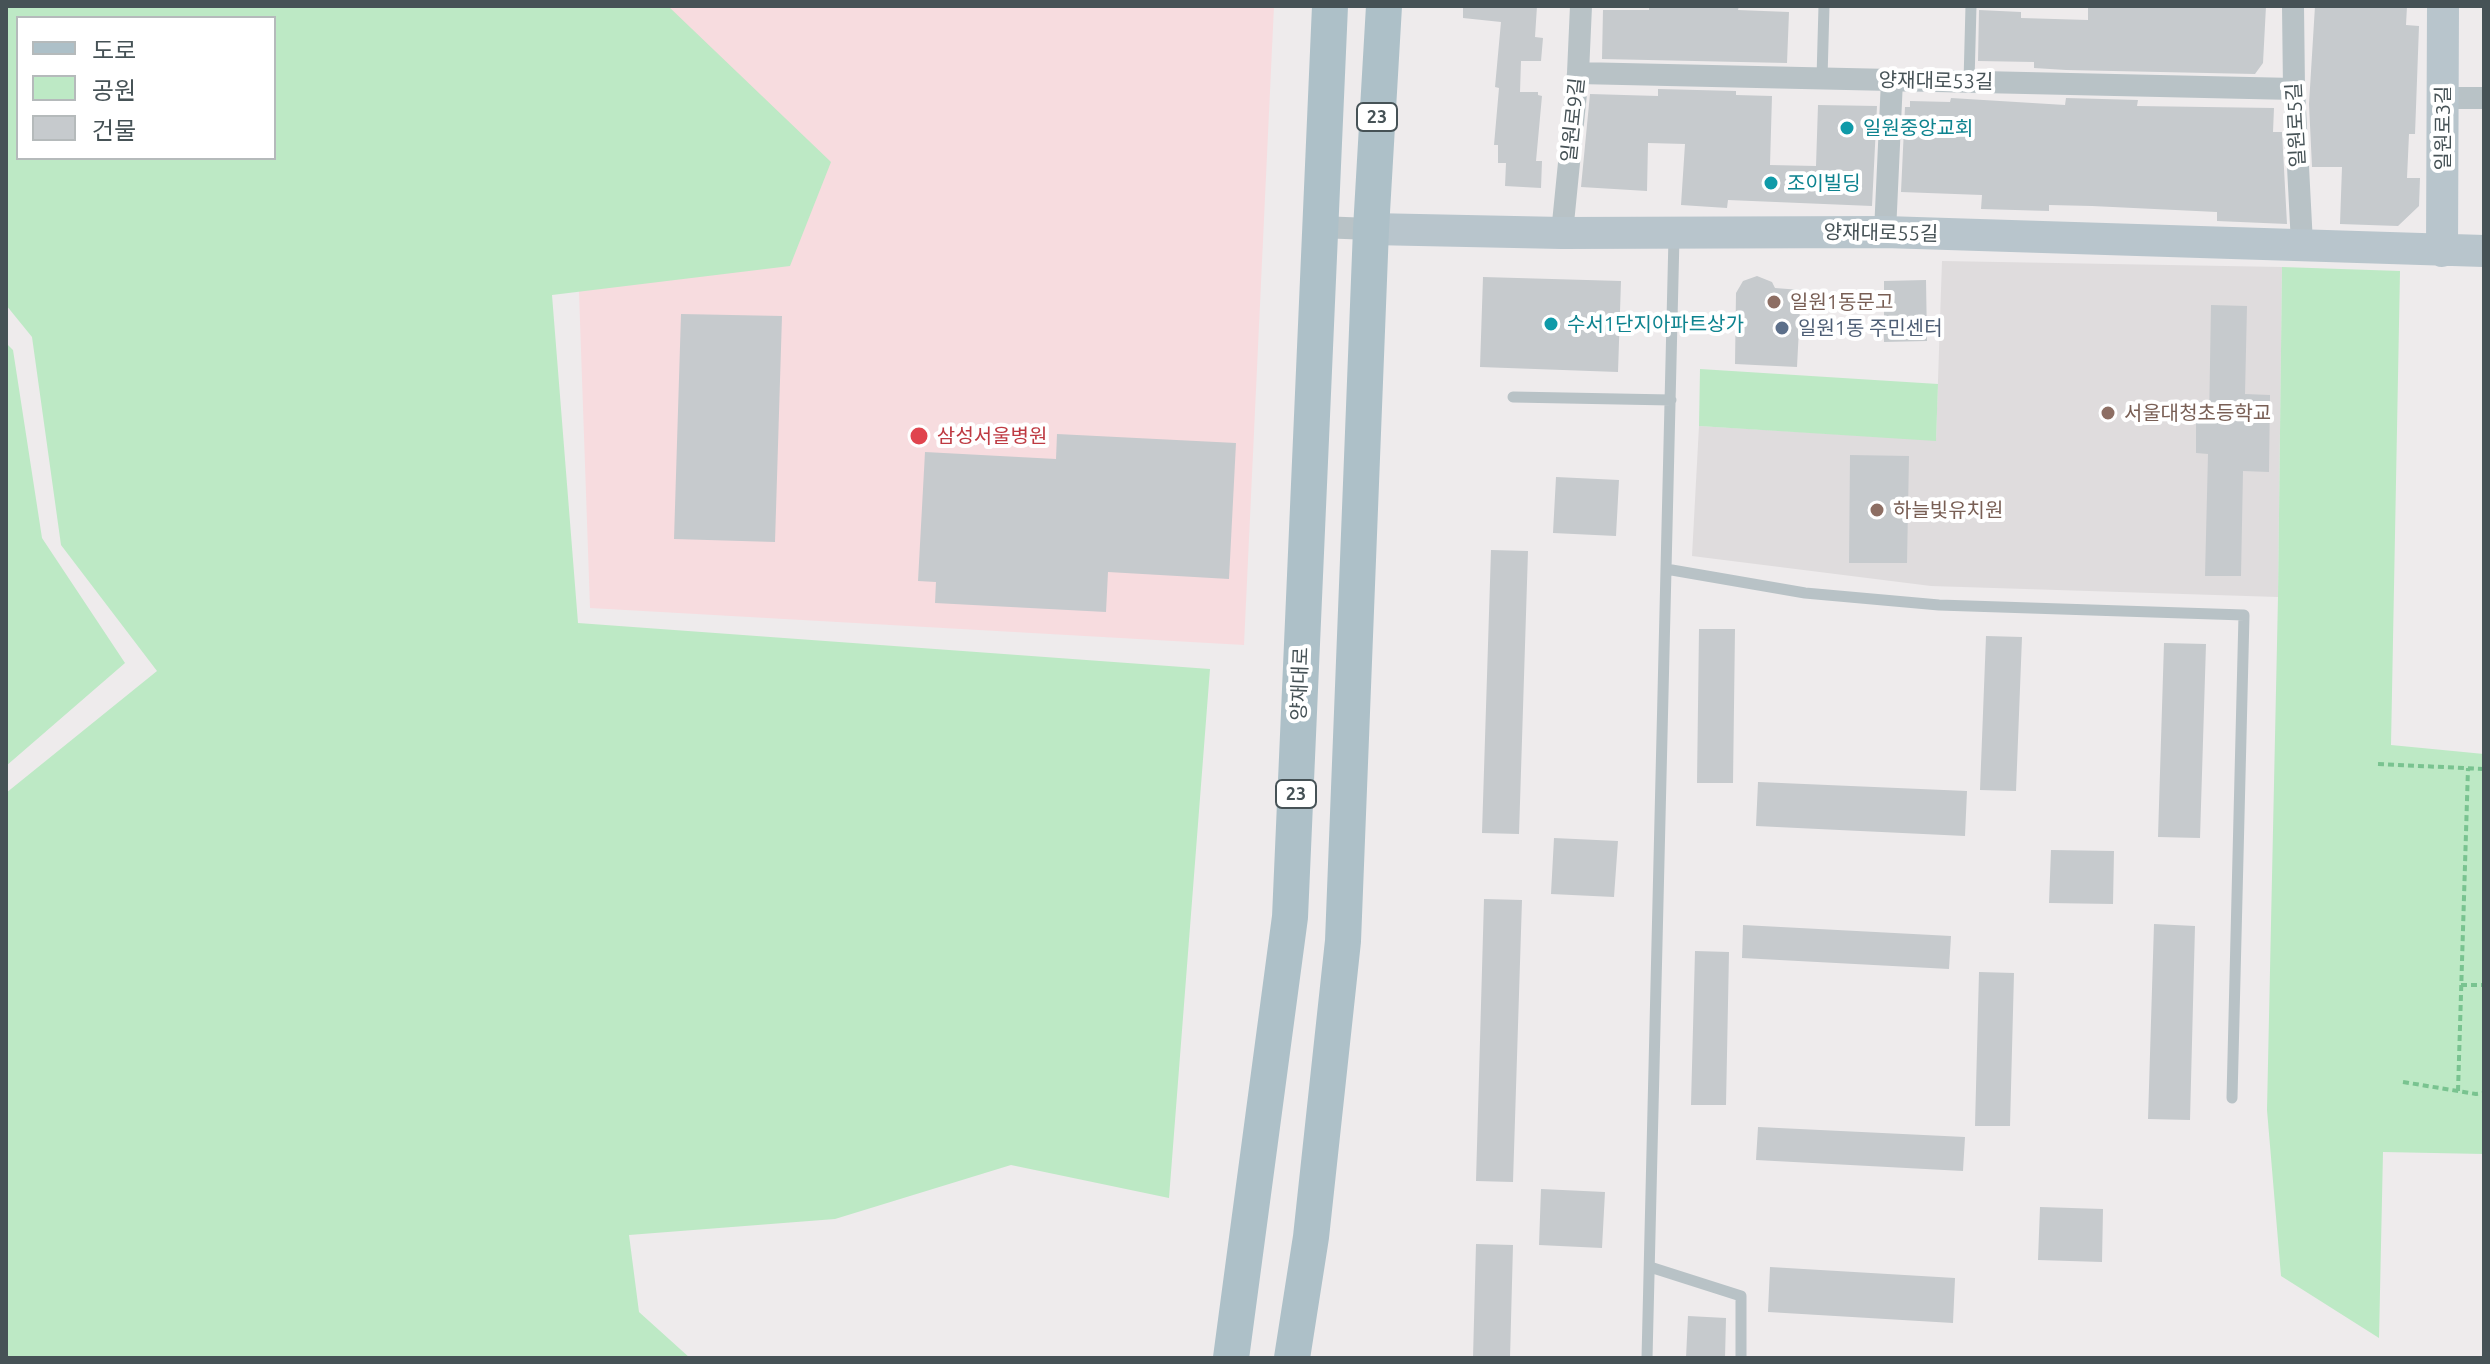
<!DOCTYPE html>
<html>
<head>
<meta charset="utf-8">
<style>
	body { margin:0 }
	#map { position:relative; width:2490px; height:1364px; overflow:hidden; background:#eeebec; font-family:Ubuntu,"Noto Sans KR",sans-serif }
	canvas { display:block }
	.frame { position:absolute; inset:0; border:8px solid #465256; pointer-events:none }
	.legend { position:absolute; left:16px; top:16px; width:260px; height:144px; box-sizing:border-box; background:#fff; border:2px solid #b5babb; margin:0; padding:10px 14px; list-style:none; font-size:24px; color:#465256 }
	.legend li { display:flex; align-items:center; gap:16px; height:40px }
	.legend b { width:40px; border:2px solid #b5babb }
</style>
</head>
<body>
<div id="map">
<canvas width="2490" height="1364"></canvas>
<div class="frame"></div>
<ul class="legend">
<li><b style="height:10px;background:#adc0c8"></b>도로</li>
<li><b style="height:22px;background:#bde9c5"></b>공원</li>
<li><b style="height:22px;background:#c6cacd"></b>건물</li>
</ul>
</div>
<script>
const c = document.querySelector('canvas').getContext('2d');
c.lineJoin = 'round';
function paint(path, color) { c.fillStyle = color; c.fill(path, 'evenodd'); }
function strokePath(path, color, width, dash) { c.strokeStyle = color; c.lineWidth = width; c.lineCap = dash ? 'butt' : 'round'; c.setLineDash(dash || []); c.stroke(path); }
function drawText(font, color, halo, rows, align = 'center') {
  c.font = font + ' Ubuntu,"Noto Sans KR",sans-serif'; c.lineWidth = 8; c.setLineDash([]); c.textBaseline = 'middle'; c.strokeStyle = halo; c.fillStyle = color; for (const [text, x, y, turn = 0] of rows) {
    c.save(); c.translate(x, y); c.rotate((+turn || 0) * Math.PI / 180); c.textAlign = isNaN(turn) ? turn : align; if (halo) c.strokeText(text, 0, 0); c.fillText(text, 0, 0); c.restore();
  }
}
paint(new Path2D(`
	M1942,261L2282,267L2278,597L1931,586L1692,556L1699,426L1936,440Z`), '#dfdcdd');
paint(new Path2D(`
	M561,6H1274L1244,645L590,608L578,264Z`), '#f7dcdf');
paint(new Path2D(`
	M6,6H668L831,162L790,266L552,295L578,623L1210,669L1169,1198L1011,1165L835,1219L629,1235L639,1312L690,1358H6V793L157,671L61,545L32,337L6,305ZM274,18V158H18V18Z
	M2282,267L2400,271L2391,745L2484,754V1154L2383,1152L2379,1338L2281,1276L2267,1110L2278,597Z
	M6,343L13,350L42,538L125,663L6,766Z
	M1700,369L1938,384L1936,441L1699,426Z`), '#bde9c5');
paint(new Path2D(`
	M1463,6H1537L1535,37L1543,38L1541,61H1521L1520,92H1538V95L1542,96L1536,161H1542L1541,188L1505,186L1506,163H1498V145H1494L1499,88L1495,87L1501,22L1463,18Z
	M1649,6H1739L1738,10L1789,12L1787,63L1602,59L1603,10H1649Z
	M2088,6H2266L2263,63L2255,74L2066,70L2034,68V62L1978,61L1979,10L2021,12V18L2088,20Z
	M2315,6H2407L2406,25L2419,26L2415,134H2409L2407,178H2420L2419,206L2398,226L2340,224L2342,167H2312L2309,104Z
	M1658,89L1736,91V95L1772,96L1770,165L1816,166L1818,105L1877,106L1872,206L1728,200L1727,208L1681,205L1685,144L1648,143L1647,191L1581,187L1590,94L1658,96Z
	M1951,98L2065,105L2066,98L2138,100L2137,106L2274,108L2273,132H2282L2287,224L2217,221V212L2092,206L2049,205V211L1981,209L1982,195L1901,192L1905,107H1910V101L1950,102Z
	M1757,276L1772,282L1775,288L1801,290L1797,367L1735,364L1736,293L1743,281Z
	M1483,277L1621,281L1618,372L1480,367Z
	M1926,280L1927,341L1884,342V281Z
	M2211,305L2247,306L2245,394L2270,395L2269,472L2243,471L2241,576H2205L2208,454L2196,453V422H2209Z
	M681,314L782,316L775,542L674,539Z
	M1057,434L1236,443L1229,579L1108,572L1106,612L935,603L936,582L918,581L925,452L1056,459Z
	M1850,455L1909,456L1907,563H1849Z
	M1556,477L1619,480L1616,536L1553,533Z
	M1491,550L1528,551L1519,834L1482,833Z
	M1699,629H1735L1733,783H1697Z
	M1986,636L2022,637L2016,791L1980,790Z
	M2164,643L2206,644L2200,838L2158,837Z
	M1758,782L1967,791L1965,836L1756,826Z
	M1554,838L1618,841L1614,897L1551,894Z
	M2051,850L2114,851L2113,904L2049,903Z
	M1484,899L1522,900L1513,1182L1476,1181Z
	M2154,924L2195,926L2190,1120L2148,1119Z
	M1743,925L1951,936L1949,969L1742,958Z
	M1695,951L1729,952L1726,1105H1691Z
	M1979,972L2014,973L2010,1126H1975Z
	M1758,1127L1965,1137L1963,1171L1756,1160Z
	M1541,1189L1605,1192L1602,1248L1539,1245Z
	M2040,1207L2103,1209L2102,1262L2038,1260Z
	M1476,1244L1513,1245L1510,1358H1473Z
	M1770,1267L1955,1278L1953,1323L1768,1312Z
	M1688,1316L1726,1318L1725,1358H1686Z`), '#c6cacd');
strokePath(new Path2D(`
	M2378,764L2484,769
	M2461,985H2484
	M2403,1082L2476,1094L2484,1093
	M2458,1091L2468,768`), '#79c390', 4, [6, 4]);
strokePath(new Path2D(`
	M1822,78L1824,6
	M1969,82L1971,6
	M1513,397L1671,400
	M1666,569L1805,593L1939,605L2244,615L2232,1098
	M1650,1267L1741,1296V1358
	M1647,1358L1674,237`), '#b8c2c6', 11);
strokePath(new Path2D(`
	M2293,6L2294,89L2302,244
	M1578,73L2294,89
	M2443,98H2484
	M1319,227L1371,229
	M1885,232L1892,80
	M1562,233L1578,73L1581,6`), '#b8c2c6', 22);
strokePath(new Path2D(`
	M1371,229L1562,233L1885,232L2484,251
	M2442,251L2443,6`), '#b8c5cc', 32);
strokePath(new Path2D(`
	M1231,1358L1290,917L1330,6
	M1292,1358L1311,1237L1343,941L1371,229L1384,6`), '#adc0c8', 36);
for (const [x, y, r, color] of [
	[1847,128,8,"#0f9aa8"],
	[1771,183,8,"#0f9aa8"],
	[1774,302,8,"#8d6e63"],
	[1551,324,8,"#0f9aa8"],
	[1782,328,8,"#5c6f8a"],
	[2108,413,8,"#8d6e63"],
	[919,436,10,"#e0444e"],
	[1877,510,8,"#8d6e63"]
]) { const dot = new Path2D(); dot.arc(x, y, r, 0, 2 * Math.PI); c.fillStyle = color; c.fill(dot); strokePath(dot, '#fff', 3); }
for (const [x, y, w] of [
	[1377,117,40],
	[1296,794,40]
]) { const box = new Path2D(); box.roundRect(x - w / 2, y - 14, w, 28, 6); c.fillStyle = '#fff'; c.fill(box); strokePath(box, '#465256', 2); }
drawText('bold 18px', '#465256', null, [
	["23",1377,117],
	["23",1296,794]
]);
drawText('20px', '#465256', '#fff', [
	["양재대로53길",1936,81,1],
	["일원로9길",1573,120,-84],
	["일원로5길",2296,125,-93],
	["일원로3길",2443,128,-90],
	["양재대로55길",1881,233,1],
	["양재대로",1300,684,-88]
]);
drawText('20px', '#0d838f', '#fff', [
	["일원중앙교회",1863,128],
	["조이빌딩",1787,183],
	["수서1단지아파트상가",1567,324]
], 'left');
drawText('20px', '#785e54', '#fff', [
	["일원1동문고",1790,302],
	["서울대청초등학교",2124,413],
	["하늘빛유치원",1893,510]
], 'left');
drawText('20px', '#4e5e75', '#fff', [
	["일원1동 주민센터",1798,328]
], 'left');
drawText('20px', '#be3a42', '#fff', [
	["삼성서울병원",937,436]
], 'left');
</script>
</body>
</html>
